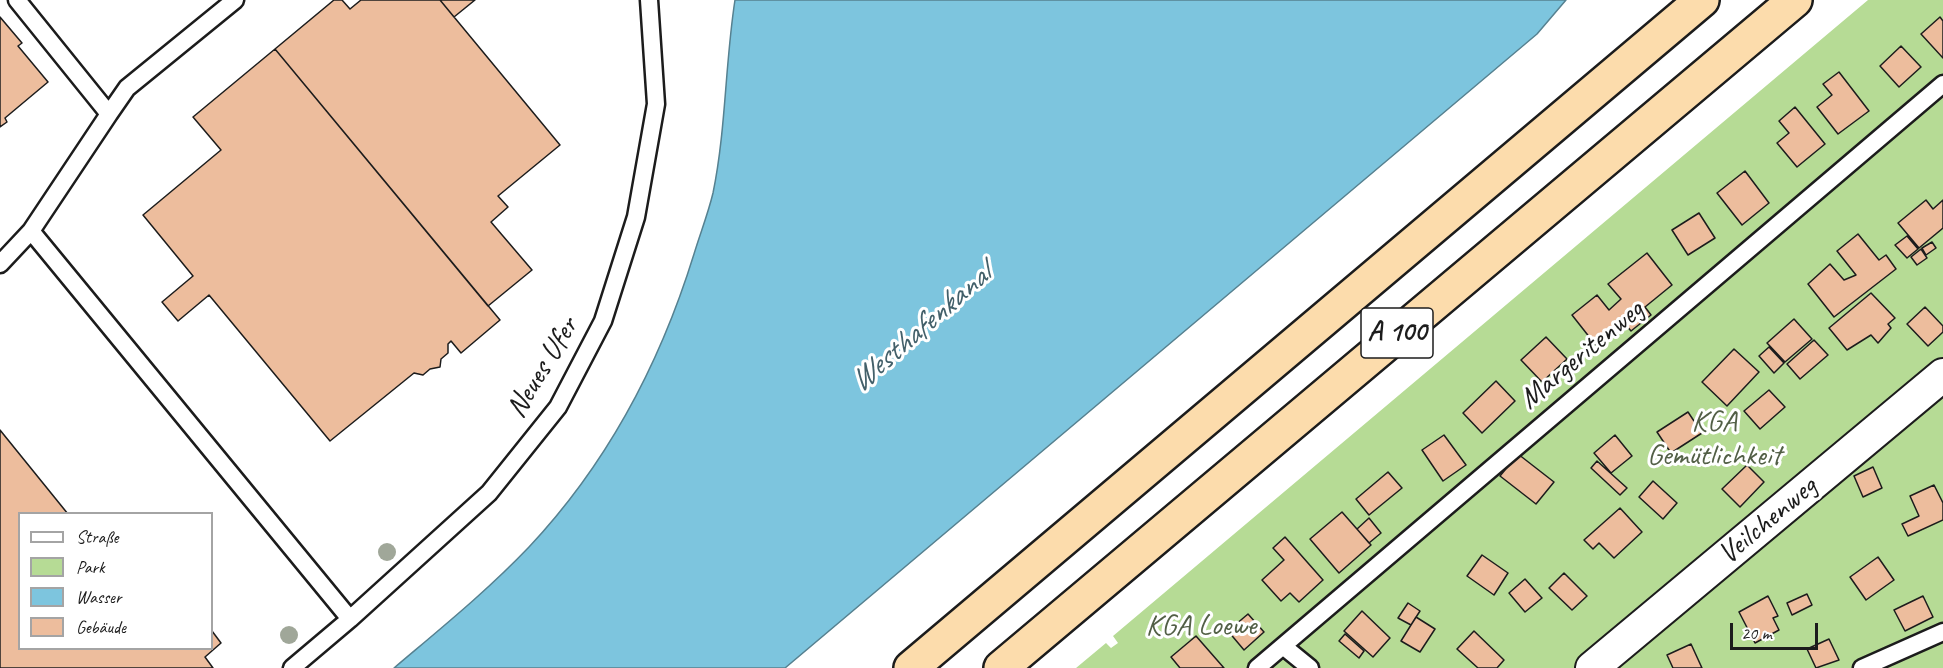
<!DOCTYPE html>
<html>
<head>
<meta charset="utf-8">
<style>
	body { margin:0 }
	#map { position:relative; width:1943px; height:668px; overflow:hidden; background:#fff; font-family:Caveat,sans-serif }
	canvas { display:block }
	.legend { position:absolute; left:18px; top:512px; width:195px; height:138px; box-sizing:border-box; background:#fff; border:2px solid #a4a4a4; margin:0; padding:8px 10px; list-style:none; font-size:18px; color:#1c1c1c }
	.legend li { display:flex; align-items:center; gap:12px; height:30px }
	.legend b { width:30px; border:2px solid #a4a4a4 }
	.scale { position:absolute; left:1730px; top:623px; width:88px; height:27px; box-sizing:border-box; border:3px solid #1c1c1c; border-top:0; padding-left:8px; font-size:18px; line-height:21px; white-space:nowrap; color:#1c1c1c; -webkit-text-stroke:4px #fff; paint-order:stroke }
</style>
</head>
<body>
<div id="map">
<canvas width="1943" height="668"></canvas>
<ul class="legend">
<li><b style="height:8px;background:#fff"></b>Straße</li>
<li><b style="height:16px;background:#b6db95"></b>Park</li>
<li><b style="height:16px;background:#7dc5de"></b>Wasser</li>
<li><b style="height:16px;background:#edbd9d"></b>Gebäude</li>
</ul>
<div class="scale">20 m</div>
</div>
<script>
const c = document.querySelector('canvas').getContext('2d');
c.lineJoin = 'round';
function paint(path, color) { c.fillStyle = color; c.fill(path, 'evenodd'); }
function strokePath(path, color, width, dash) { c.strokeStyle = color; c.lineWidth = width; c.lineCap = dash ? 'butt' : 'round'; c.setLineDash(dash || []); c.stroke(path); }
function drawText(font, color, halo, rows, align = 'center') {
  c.font = font + ' Caveat,sans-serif'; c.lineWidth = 6; c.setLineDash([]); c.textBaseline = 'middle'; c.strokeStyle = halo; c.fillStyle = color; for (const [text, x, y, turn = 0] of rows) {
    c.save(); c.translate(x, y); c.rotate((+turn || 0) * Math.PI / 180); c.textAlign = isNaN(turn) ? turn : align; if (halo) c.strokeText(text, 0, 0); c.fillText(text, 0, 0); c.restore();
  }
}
paint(new Path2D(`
	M1868,0H1943V668H1076L1106,643L1111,648L1118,643L1113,636Z`), '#b6db95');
const water = new Path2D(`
	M735,0H1566L1537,34L785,668H394C440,629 487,591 529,547C608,463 660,364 694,254C700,234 708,214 713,193C726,130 725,64 735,0Z`);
paint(water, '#7dc5de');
strokePath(water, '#568190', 1.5);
const building = new Path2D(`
	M334,0H342L350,9L361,0H440L560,145L498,196L508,207L491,222L532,270L488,306L275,49Z
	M440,0H475L454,17Z
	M0,17L22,43L18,46L48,82L5,118L7,122L0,127Z
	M1940,17L1943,21V58L1921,34Z
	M1901,46L1921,67L1899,87L1880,66Z
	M275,49L500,320L461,353L451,341L448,344V353L441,359L440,367L430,369L423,375L414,373L330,441L209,295L178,321L162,302L193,276L143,215L221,150L193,117Z
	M1839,72L1869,111L1838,134L1817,107L1832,95L1823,84Z
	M1795,107L1825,144L1797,167L1777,143L1789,133L1779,121Z
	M1745,171L1769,203L1742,225L1717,193Z
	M1926,200L1933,209L1943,200V228L1919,248L1898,223Z
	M1699,213L1715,238L1688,255L1672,230Z
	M1858,234L1879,260L1886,255L1896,269L1834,317L1808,284L1830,264L1844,280L1856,275L1837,251Z
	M1907,236L1918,249L1907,258L1895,245Z
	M1932,242L1936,248L1926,255L1922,248Z
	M1921,249L1927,258L1917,265L1911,257Z
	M1647,253L1672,285L1645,307L1651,315L1631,331L1626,325L1598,348L1572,315L1597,295L1609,310L1621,299L1608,284Z
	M1871,293L1895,318L1888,324L1891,328L1878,343L1871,335L1847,350L1829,328Z
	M1925,307L1943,326V332L1928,346L1907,324Z
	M1794,319L1812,339L1785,362L1767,343Z
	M1546,337L1567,359L1542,382L1521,360Z
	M1814,340L1828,355L1800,379L1787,364Z
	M1769,347L1784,363L1774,373L1759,356Z
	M1734,349L1759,372L1727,406L1702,382Z
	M1496,381L1515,401L1482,433L1463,413Z
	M1769,390L1785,407L1760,429L1744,411Z
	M1688,412L1702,433L1671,453L1657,432Z
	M0,430L68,514H20V648H212V631L221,643L205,657L213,668H0Z
	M1444,435L1466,465L1443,481L1422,450Z
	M1615,435L1632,456L1611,473L1594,453Z
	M1518,454L1554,482L1536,504L1500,476Z
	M1597,461L1627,488L1620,495L1591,468Z
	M1747,465L1764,482L1740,507L1722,489Z
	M1873,467L1882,488L1863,497L1854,476Z
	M1388,472L1402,488L1369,515L1356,499Z
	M1653,481L1677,503L1663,519L1639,497Z
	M1934,485L1943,503V520L1908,536L1902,524L1919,516L1910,496Z
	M1620,508L1642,532L1614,558L1599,543L1593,549L1584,540Z
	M1342,512L1371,545L1339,573L1310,539Z
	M1369,518L1381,533L1369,543L1357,529Z
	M1285,537L1323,580L1299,602L1290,593L1281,601L1262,580L1284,560L1273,548Z
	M1482,555L1508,573L1494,595L1467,576Z
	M1878,557L1894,580L1866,600L1850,577Z
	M1564,573L1587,596L1572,610L1549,588Z
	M1525,579L1542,598L1525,612L1509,593Z
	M1807,594L1812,605L1792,615L1787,603Z
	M1768,596L1778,616L1773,618L1779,630L1755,643L1739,612Z
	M1923,596L1933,617L1905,631L1894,610Z
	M1408,603L1420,611L1411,625L1398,618Z
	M1362,611L1390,638L1373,657L1344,631Z
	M1248,614L1264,632L1244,650L1228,631Z
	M1416,617L1435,629L1420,652L1401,641Z
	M1474,631L1504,660L1497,668H1478L1457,649Z
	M1345,634L1364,651L1359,658L1339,641Z
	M1196,636L1224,668H1180L1171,657Z
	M1829,639L1839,660L1816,668L1807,649Z
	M1691,644L1702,668H1673L1667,655Z`);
paint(building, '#edbd9d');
strokePath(building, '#1c1c1c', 1.5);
const service = new Path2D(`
	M109,114L127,88L235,0
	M31,231L350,619
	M0,264L31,231L109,114L17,0
	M1283,646L1310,668
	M292,668L350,619L489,493L558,407L603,321L636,217L656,104L649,0
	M1257,668L1943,84
	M1862,668L1943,632`);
const minor = new Path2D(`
	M1592,668L1943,375`);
const motorway = new Path2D(`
	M911,668L1702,0
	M1001,668L1795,0`);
strokePath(service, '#1c1c1c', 21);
strokePath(minor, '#1c1c1c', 36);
strokePath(motorway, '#1c1c1c', 38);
strokePath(service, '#fff', 16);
strokePath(minor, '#fff', 32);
strokePath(motorway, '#fcdcac', 33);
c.fillStyle = '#a0a799';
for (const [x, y] of [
	[387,552],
	[289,635]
]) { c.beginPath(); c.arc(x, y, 9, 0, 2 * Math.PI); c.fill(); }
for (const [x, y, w] of [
	[1397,333,72]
]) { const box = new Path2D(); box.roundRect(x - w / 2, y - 25, w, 50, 4.5); c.fillStyle = '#fff'; c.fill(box); strokePath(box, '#1c1c1c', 1.5); }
drawText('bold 28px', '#1c1c1c', null, [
	["A 100",1397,333]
]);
drawText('30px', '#1c1c1c', '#fff', [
	["Margeritenweg",1582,355,-40],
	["Neues Ufer",543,368,-59],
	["Veilchenweg",1768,521,-40]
]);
drawText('30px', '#525f46', '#fff', [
	["KGA",1714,422],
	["Gemütlichkeit",1714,456],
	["KGA Loewe",1201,626]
]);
drawText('italic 32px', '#43606a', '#fff', [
	["Westhafenkanal",921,329,-41]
]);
</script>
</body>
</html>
